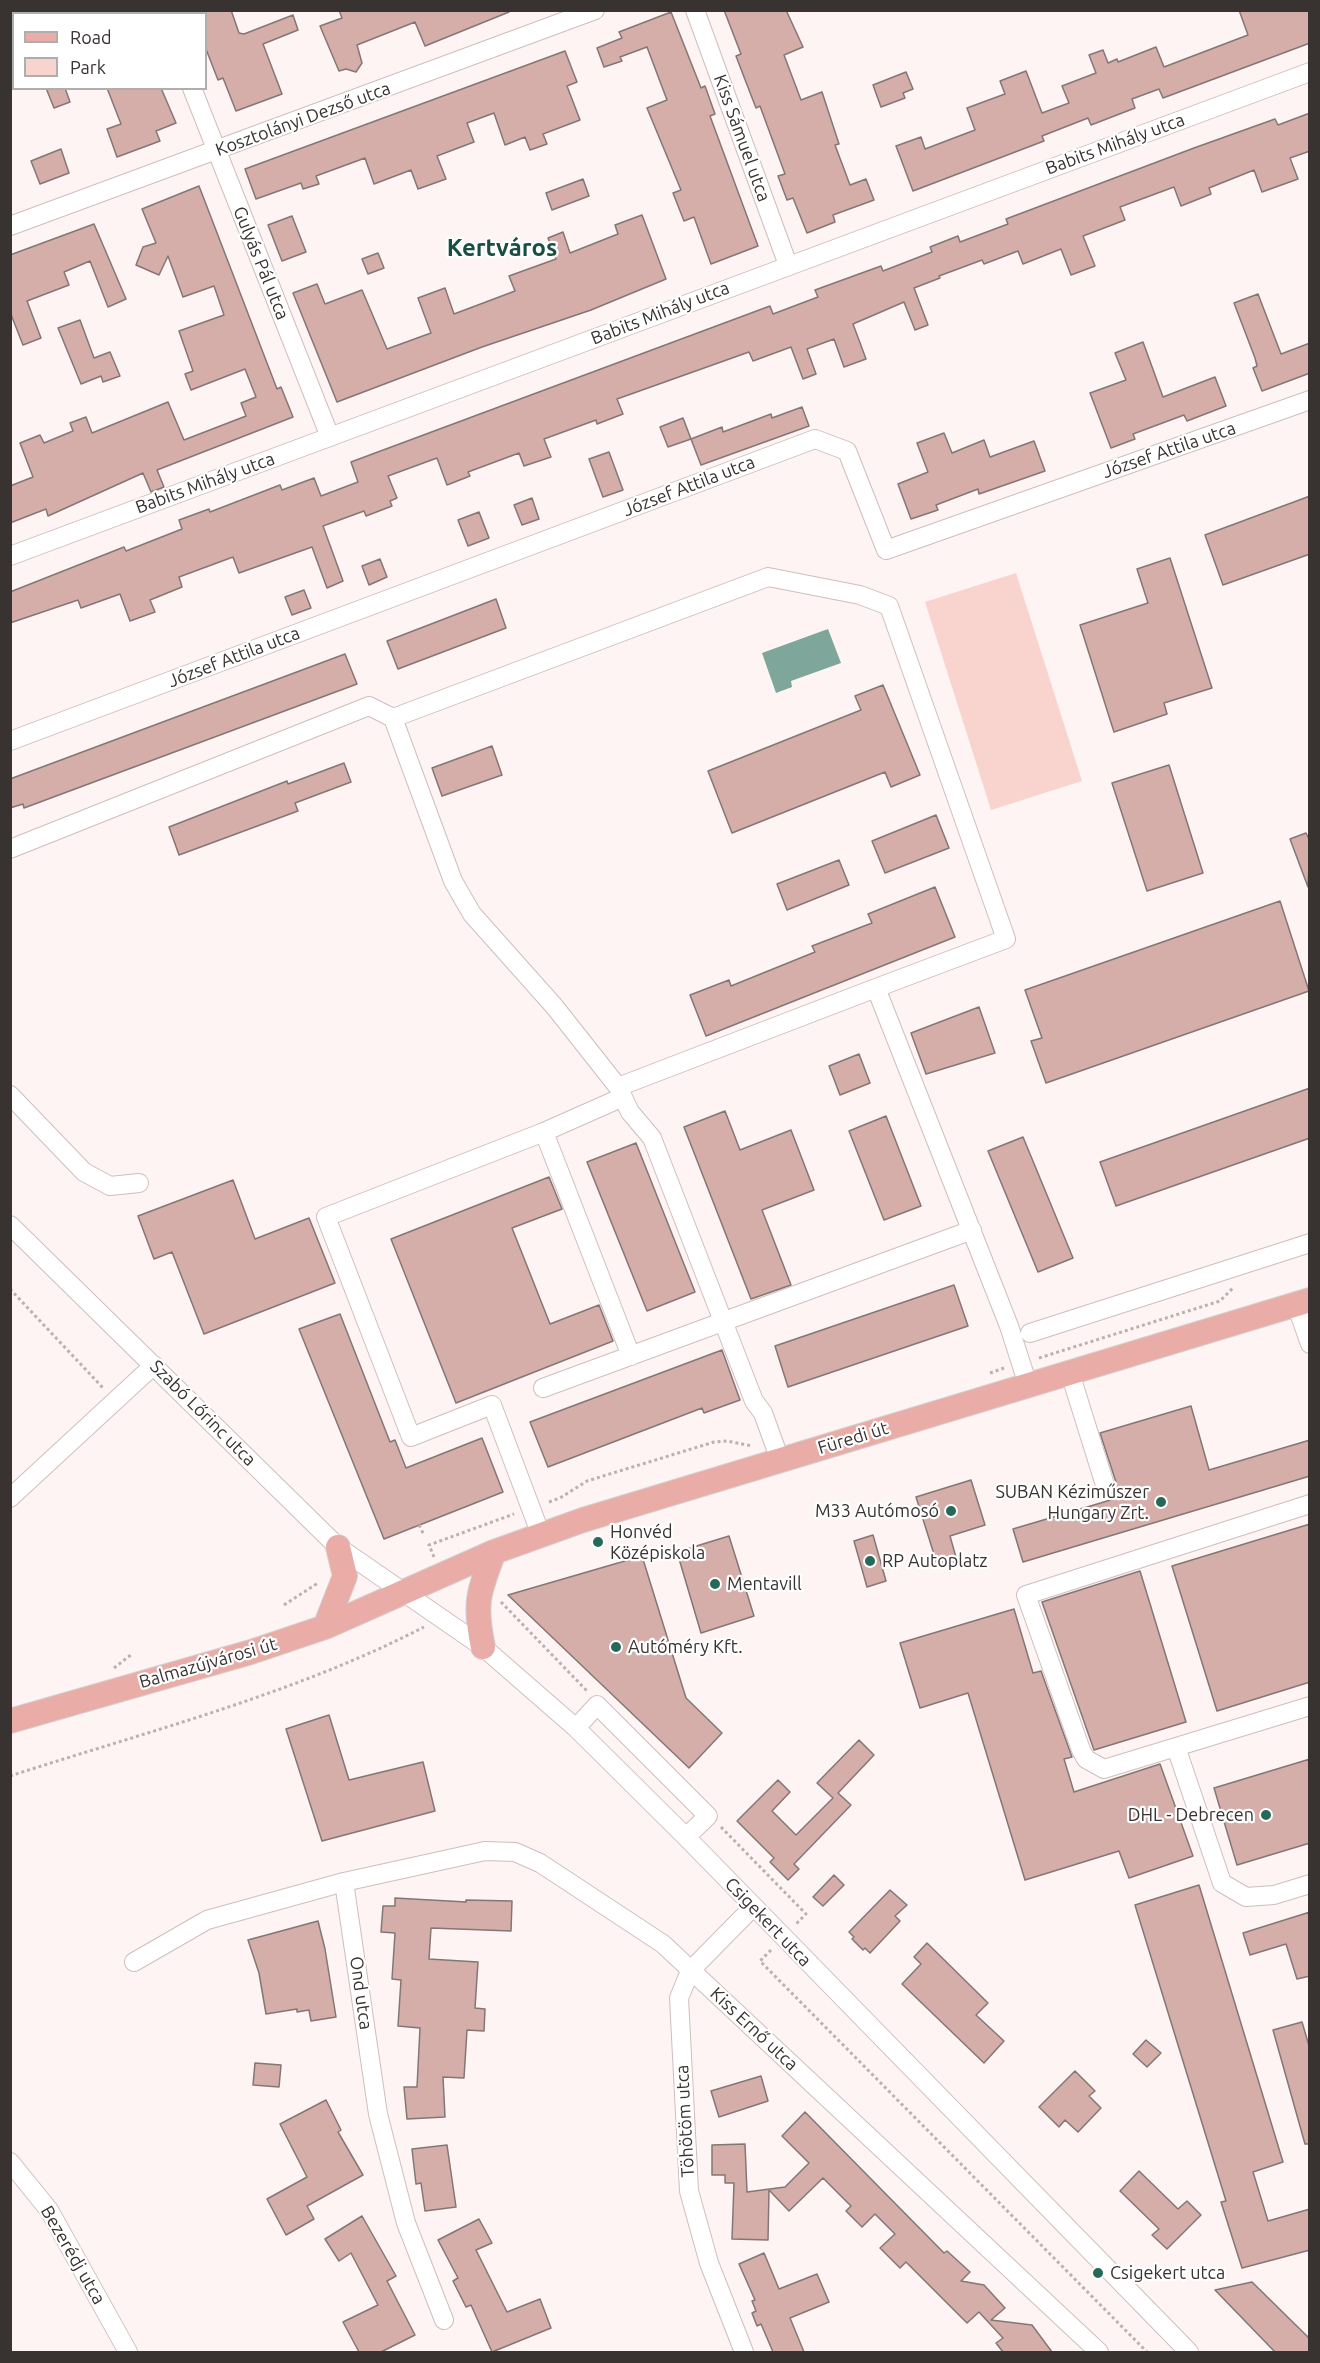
<!DOCTYPE html>
<html>
<head>
<meta charset="utf-8">
<style>
	body { margin:0 }
	#map { position:relative; width:1320px; height:2363px; overflow:hidden; background:#fef4f3; font-family:Ubuntu,sans-serif }
	canvas { display:block }
	.frame { position:absolute; inset:0; border:12px solid #383231; pointer-events:none }
	.legend { position:absolute; left:12px; top:12px; width:195px; height:78px; box-sizing:border-box; background:#fff; border:2px solid #afadad; margin:0; padding:8px 10px; list-style:none; font-size:18px; color:#383231 }
	.legend li { display:flex; align-items:center; gap:12px; height:30px }
	.legend b { width:30px; border:2px solid #afadad }
</style>
</head>
<body>
<div id="map">
<canvas width="1320" height="2363"></canvas>
<div class="frame"></div>
<ul class="legend">
<li><b style="height:8px;background:#e9aca6"></b>Road</li>
<li><b style="height:16px;background:#f9d3ce"></b>Park</li>
</ul>
</div>
<script>
const c = document.querySelector('canvas').getContext('2d');
c.lineJoin = 'round';
function paint(path, color) { c.fillStyle = color; c.fill(path, 'evenodd'); }
function strokePath(path, color, width, dash) { c.strokeStyle = color; c.lineWidth = width; c.lineCap = dash ? 'butt' : 'round'; c.setLineDash(dash || []); c.stroke(path); }
function drawText(font, color, halo, rows, align = 'center') {
  c.font = font + ' Ubuntu,sans-serif'; c.lineWidth = 4.5; c.setLineDash([]); c.textBaseline = 'middle'; c.strokeStyle = halo; c.fillStyle = color; for (const [text, x, y, turn = 0] of rows) {
    c.save(); c.translate(x, y); c.rotate((+turn || 0) * Math.PI / 180); c.textAlign = isNaN(turn) ? turn : align; if (halo) c.strokeText(text, 0, 0); c.fillText(text, 0, 0); c.restore();
  }
}
paint(new Path2D(`
	M1016,573L1082,781L991,810L925,602Z`), '#f9d3ce');
paint(new Path2D(`
	M828,629L841,663L791,681L792,687L776,693L762,653Z`), '#7fa69a');
const building = new Path2D(`
	M206,10H231L239,33L244,34L293,15L298,30L263,44L282,94L236,111L223,78L218,80L206,49Z
	M339,10H508L509,12L425,46L415,22L357,45L362,63L356,72L346,69L339,71L320,26L342,18Z
	M724,10H786L803,47L784,55L801,100L822,92L839,144L835,145L850,185L866,179L874,200L833,215L835,222L807,233L793,198L787,200L778,176L785,174L760,106L756,108L744,77L736,56L741,54Z
	M1239,10H1310V43L1163,98L1159,89L1132,99L1135,108L1091,125L1088,118L1042,136L1044,141L913,191L896,146L921,137L925,149L975,130L967,108L1005,94L1000,81L1026,71L1042,113L1069,103L1062,86L1096,73L1089,55L1103,50L1108,63L1117,59L1118,62L1156,47L1164,67L1248,35Z
	M671,12L701,88L705,86L715,114L710,116L758,246L711,264L694,217L684,221L673,193L681,190L647,108L667,100L647,47L620,57L622,61L604,67L597,48L622,38L619,32Z
	M565,51L577,82L567,86L580,120L543,134L547,144L530,150L525,137L505,145L494,113L467,123L474,142L437,156L446,179L418,189L411,170L374,184L365,158L316,176L319,184L303,189L301,183L256,199L245,169Z
	M906,72L913,89L903,93L905,98L881,107L873,85Z
	M46,88H65L70,102L54,108Z
	M107,88H161L176,123L156,131L160,141L117,157L107,129L121,124Z
	M1310,113V151L1290,158L1298,179L1262,192L1254,170L1209,188L1211,194L1181,206L1174,187L1120,207L1125,220L1083,236L1095,266L1071,275L1061,249L1023,264L1018,251L984,264L982,260L939,276L940,278L914,288L928,325L915,330L904,302L853,324L866,359L844,367L834,339L807,349L816,374L803,379L791,347L753,361L749,352L617,399L623,414L597,424L596,420L544,439L551,457L524,466L519,453L468,472L470,476L447,485L437,458L388,476L397,498L390,501L392,506L366,516L364,511L323,526L343,581L327,588L312,547L239,573L233,557L179,577L182,587L150,600L155,612L130,621L120,594L81,608L78,600L10,623V592L124,547L126,551L182,529L179,520L209,509L210,512L280,485L282,490L314,478L321,496L358,482L351,462L770,306L773,314L818,297L815,290L881,266L883,271L932,252L930,247L958,236L960,242L1008,224L1006,219L1194,148L1275,119L1278,125Z
	M61,149L69,173L40,184L31,161Z
	M583,179L589,196L552,210L546,193Z
	M199,186L277,389L281,387L293,417L157,470L164,487L151,492L143,473L48,516L46,509L10,523V486L33,477L20,443L40,435L44,443L73,431L70,423L86,417L92,433L168,402L184,440L246,416L241,403L256,397L245,369L191,390L185,374L193,371L179,331L224,315L214,286L183,297L168,256L159,275L136,265L143,247L156,243L142,209Z
	M642,215L666,279L591,310L482,347L337,402L293,293L317,284L325,304L362,290L387,349L431,333L418,298L445,288L454,314L515,291L509,276L556,259L548,238L563,232L570,253L618,234L615,225Z
	M292,216L306,252L282,261L268,225Z
	M94,224L126,299L108,307L90,261L64,272L69,285L27,301L41,338L23,345L10,312V255Z
	M378,253L384,268L368,274L362,259Z
	M1258,294L1281,354L1310,343V373L1262,391L1253,368L1257,366L1255,358L1234,303Z
	M80,320L94,358L110,352L120,376L103,382L101,376L81,384L58,328Z
	M1143,342L1163,397L1215,377L1226,406L1187,421L1184,415L1133,434L1135,439L1111,448L1090,393L1126,380L1115,353Z
	M802,407L809,426L701,465L691,439L722,427L723,432L771,414L772,418Z
	M683,418L691,439L668,447L660,427Z
	M944,433L952,453L984,440L990,457L1034,441L1045,471L979,494L978,489L936,505L938,510L911,519L898,484L928,472L917,443Z
	M609,452L623,490L603,497L589,459Z
	M1310,496V554L1223,585L1205,535Z
	M532,498L539,519L522,525L514,505Z
	M479,512L489,538L468,546L458,520Z
	M1170,558L1212,688L1164,703L1167,714L1114,732L1080,625L1148,603L1137,569Z
	M380,559L387,577L369,585L362,566Z
	M304,590L311,608L292,615L285,597Z
	M496,599L506,628L398,669L387,641Z
	M345,654L357,684L24,808L23,804L10,808V779Z
	M883,685L920,775L891,787L885,772L732,833L708,771L861,710L855,696Z
	M492,746L502,775L442,796L432,768Z
	M344,763L351,782L295,803L298,811L179,855L169,827L287,781L288,784Z
	M1169,765L1203,873L1147,891L1112,783Z
	M936,815L949,848L885,873L872,841Z
	M1306,833L1310,841L1308,887L1290,839Z
	M839,860L849,885L787,910L777,884Z
	M935,887L955,937L706,1036L690,995L729,980L731,986L815,952L812,946L872,923L868,914Z
	M1280,901L1309,991L1046,1083L1031,1041L1042,1038L1025,990Z
	M979,1007L995,1053L926,1074L911,1033Z
	M859,1054L870,1083L840,1095L829,1066Z
	M1310,1088V1138L1116,1206L1100,1162Z
	M725,1111L740,1150L791,1130L814,1190L762,1210L791,1285L751,1299L684,1127Z
	M886,1116L921,1206L884,1220L849,1131Z
	M1023,1137L1073,1258L1038,1272L988,1151Z
	M636,1143L695,1292L647,1311L587,1162Z
	M549,1177L562,1209L512,1228L550,1324L599,1305L613,1341L456,1403L391,1239Z
	M233,1180L255,1239L309,1218L335,1283L204,1334L172,1252L154,1259L138,1216Z
	M954,1285L968,1326L788,1387L775,1346Z
	M340,1314L390,1442L395,1440L406,1468L482,1438L503,1492L384,1539L299,1329Z
	M722,1350L740,1400L704,1413L702,1408L548,1467L530,1422Z
	M1191,1406L1209,1470L1310,1440V1476L1023,1562L1013,1529L1114,1499L1112,1493L1116,1482L1100,1433Z
	M971,1480L985,1525L950,1536L957,1561L938,1567L916,1497Z
	M1310,1524V1682L1217,1711L1172,1566Z
	M873,1535L886,1581L867,1587L854,1541Z
	M729,1536L754,1616L701,1633L677,1552Z
	M642,1556L686,1698L722,1733L689,1768L508,1595Z
	M1140,1571L1186,1722L1094,1750L1042,1602Z
	M1014,1609L1033,1673L1041,1671L1072,1757L1064,1759L1074,1792L1160,1764L1193,1856L1129,1878L1119,1851L1025,1880L968,1693L920,1708L900,1643Z
	M329,1715L349,1780L423,1762L435,1811L322,1841L286,1729Z
	M859,1740L874,1755L838,1793L851,1805L794,1864L799,1869L788,1880L770,1862L774,1858L737,1821L778,1780L790,1792L772,1811L796,1835L833,1798L817,1783Z
	M1310,1759V1843L1237,1865L1214,1788Z
	M834,1875L844,1885L823,1906L813,1897Z
	M1199,1885L1283,2162L1253,2172L1268,2221L1310,2209V2250L1242,2268L1221,2202L1226,2201L1135,1905Z
	M890,1890L907,1905L895,1916L900,1921L870,1953L865,1948L863,1950L852,1939L854,1937L849,1932Z
	M395,1898L466,1902V1900L512,1901L511,1931L431,1928L429,1959L478,1962L475,2008L485,2009L484,2031L467,2030L464,2078L443,2077L445,2117L407,2119L404,2087H417L420,2028L398,2026L401,1980L392,1979L395,1933L381,1932L383,1906H395Z
	M1310,1912V1976L1297,1979L1286,1944L1250,1955L1243,1933Z
	M318,1921L325,1949L336,2017L311,2021L309,2010L297,2012V2009L266,2014L259,1973L248,1940Z
	M927,1943L988,2003L976,2015L1004,2041L984,2063L902,1984L921,1964L914,1957Z
	M1302,2022L1310,2049V2144H1305L1273,2030Z
	M1146,2040L1161,2053L1147,2067L1133,2054Z
	M255,2063L281,2065L279,2087L253,2085Z
	M1075,2071L1095,2091L1089,2096L1101,2108L1078,2132L1065,2120L1059,2127L1039,2107Z
	M761,2076L768,2101L719,2117L711,2091Z
	M326,2100L341,2130L338,2132L363,2175L307,2206L314,2219L286,2235L267,2199L307,2177L280,2124Z
	M805,2112L944,2253L947,2251L970,2272L961,2281L984,2285L1005,2308L991,2320L1032,2325L1052,2352H1003L996,2343L1003,2338L979,2312L967,2323L906,2262L900,2268L880,2248L895,2234L875,2214L862,2227L846,2211L851,2206L823,2178L789,2211L769,2190L768,2240L732,2239L734,2183H725V2175H712V2145L745,2144L747,2192L785,2187L809,2163L782,2136Z
	M447,2145L456,2207L425,2211L421,2183L416,2184L412,2149Z
	M1139,2171L1178,2209L1187,2201L1201,2215L1167,2249L1152,2235L1159,2229L1120,2191Z
	M362,2216L396,2276L387,2281L415,2335L381,2352H359L343,2322L378,2305L351,2253L339,2261L325,2239Z
	M479,2219L492,2243L476,2250L507,2312L540,2299L551,2328L492,2352L471,2305L466,2307L453,2281L458,2278L438,2240Z
	M764,2253L779,2289L817,2274L829,2302L790,2318L804,2352H773L761,2324L757,2326L752,2313L756,2311L752,2301L755,2300L739,2264Z
	M1252,2282L1310,2339V2352H1275L1215,2290Z`);
paint(building, '#d5aea9');
strokePath(building, '#847674', 1.5);
const minor = new Path2D(`
	M161,10L162,14
	M695,10L788,265
	M192,88L330,437
	M10,226L595,10
	M10,556L1310,72
	M10,741L815,439L847,451L886,550L1310,400
	M10,849L369,706L393,718
	M618,1087L554,1006L472,914L453,881L393,718L768,577L860,595L889,606L1006,939L876,988
	M10,1095L84,1172L110,1186L139,1183
	M544,1132L631,1356
	M10,1225L338,1547L483,1647L576,1728L686,1837L1189,2352
	M1296,1304L1310,1344
	M1030,1333L1310,1243
	M1070,1373L1105,1485
	M543,1388L972,1230
	M780,1460L763,1413L754,1401L652,1138L630,1112L618,1087L876,988L1009,1326L1028,1385
	M10,1498L154,1365
	M1310,1504L1026,1595L1081,1750L1086,1759L1104,1769L1310,1706
	M541,1535L492,1405L411,1437L326,1217L544,1132L623,1097
	M576,1728L597,1705L708,1816L686,1837
	M1176,1747L1222,1883L1246,1897L1274,1895L1310,1884
	M344,1882L378,2114L406,2223L444,2320
	M134,1962L207,1920L344,1882L485,1851L515,1852L540,1863L663,1944L1099,2352
	M10,2162L49,2210L128,2352
	M744,2352L709,2263L689,2191L679,1998L690,1971L753,1907`);
const major = new Path2D(`
	M325,1627L345,1576L338,1547
	M483,1647C474,1604 478,1593 494,1552
	M10,1721L251,1652L325,1627L494,1552L583,1520L1310,1300`);
strokePath(minor, '#cebfbd', 20);
strokePath(major, '#d3d2d2', 26);
strokePath(new Path2D(`
	M10,1289L104,1389
	M1039,1358L1220,1301L1234,1287
	M990,1373L1004,1368
	M549,1502L560,1498L587,1481L714,1442L727,1441L752,1446
	M419,1525L424,1535
	M434,1557L429,1545L514,1514
	M501,1602L588,1692
	M284,1605L318,1583
	M114,1668L132,1654
	M10,1776C149,1731 294,1694 424,1627
	M721,1827L806,1914L796,1924
	M771,1950L760,1961L1147,2352`), '#bab2b1', 3, [3, 3]);
strokePath(minor, '#fff', 18);
strokePath(major, '#e9aca6', 24);
for (const [x, y, r, color] of [
	[1161,1502,6,"#276958"],
	[951,1511,6,"#276958"],
	[598,1542,6,"#276958"],
	[870,1561,6,"#276958"],
	[715,1584,6,"#276958"],
	[616,1647,6,"#276958"],
	[1266,1815,6,"#276958"],
	[1098,2273,6,"#276958"]
]) { const dot = new Path2D(); dot.arc(x, y, r, 0, 2 * Math.PI); c.fillStyle = color; c.fill(dot); strokePath(dot, '#fff', 2); }
drawText('18px', '#383231', '#fff', [
	["Kosztolányi Dezső utca",303,119,-20],
	["Kiss Sámuel utca",742,138,70],
	["Babits Mihály utca",1115,144,-20],
	["Gulyás Pál utca",261,263,68],
	["Babits Mihály utca",660,313,-21],
	["József Attila utca",1169,450,-19],
	["Babits Mihály utca",205,483,-20],
	["József Attila utca",689,486,-21],
	["József Attila utca",234,657,-21],
	["Szabó Lőrinc utca",203,1413,45],
	["Füredi út",853,1438,-17],
	["Balmazújvárosi út",208,1663,-16],
	["Csigekert utca",768,1922,46],
	["Ond utca",361,1993,82],
	["Kiss Ernő utca",754,2029,43],
	["Töhötöm utca",685,2121,-93],
	["Bezerédj utca",73,2255,60]
]);
drawText('18px', '#383231', '#fff', [
	["SUBAN Kéziműszer",1149,1492,"right"],
	["Hungary Zrt.",1149,1513,"right"],
	["M33 Autómosó",939,1511,"right"],
	["Honvéd",610,1532],
	["Középiskola",610,1553],
	["RP Autoplatz",882,1561],
	["Mentavill",727,1584],
	["Autóméry Kft.",628,1647],
	["DHL - Debrecen",1254,1815,"right"],
	["Csigekert utca",1110,2273]
], 'left');
drawText('bold 24px', '#194e41', '#fff', [
	["Kertváros",502,248]
]);
</script>
</body>
</html>
